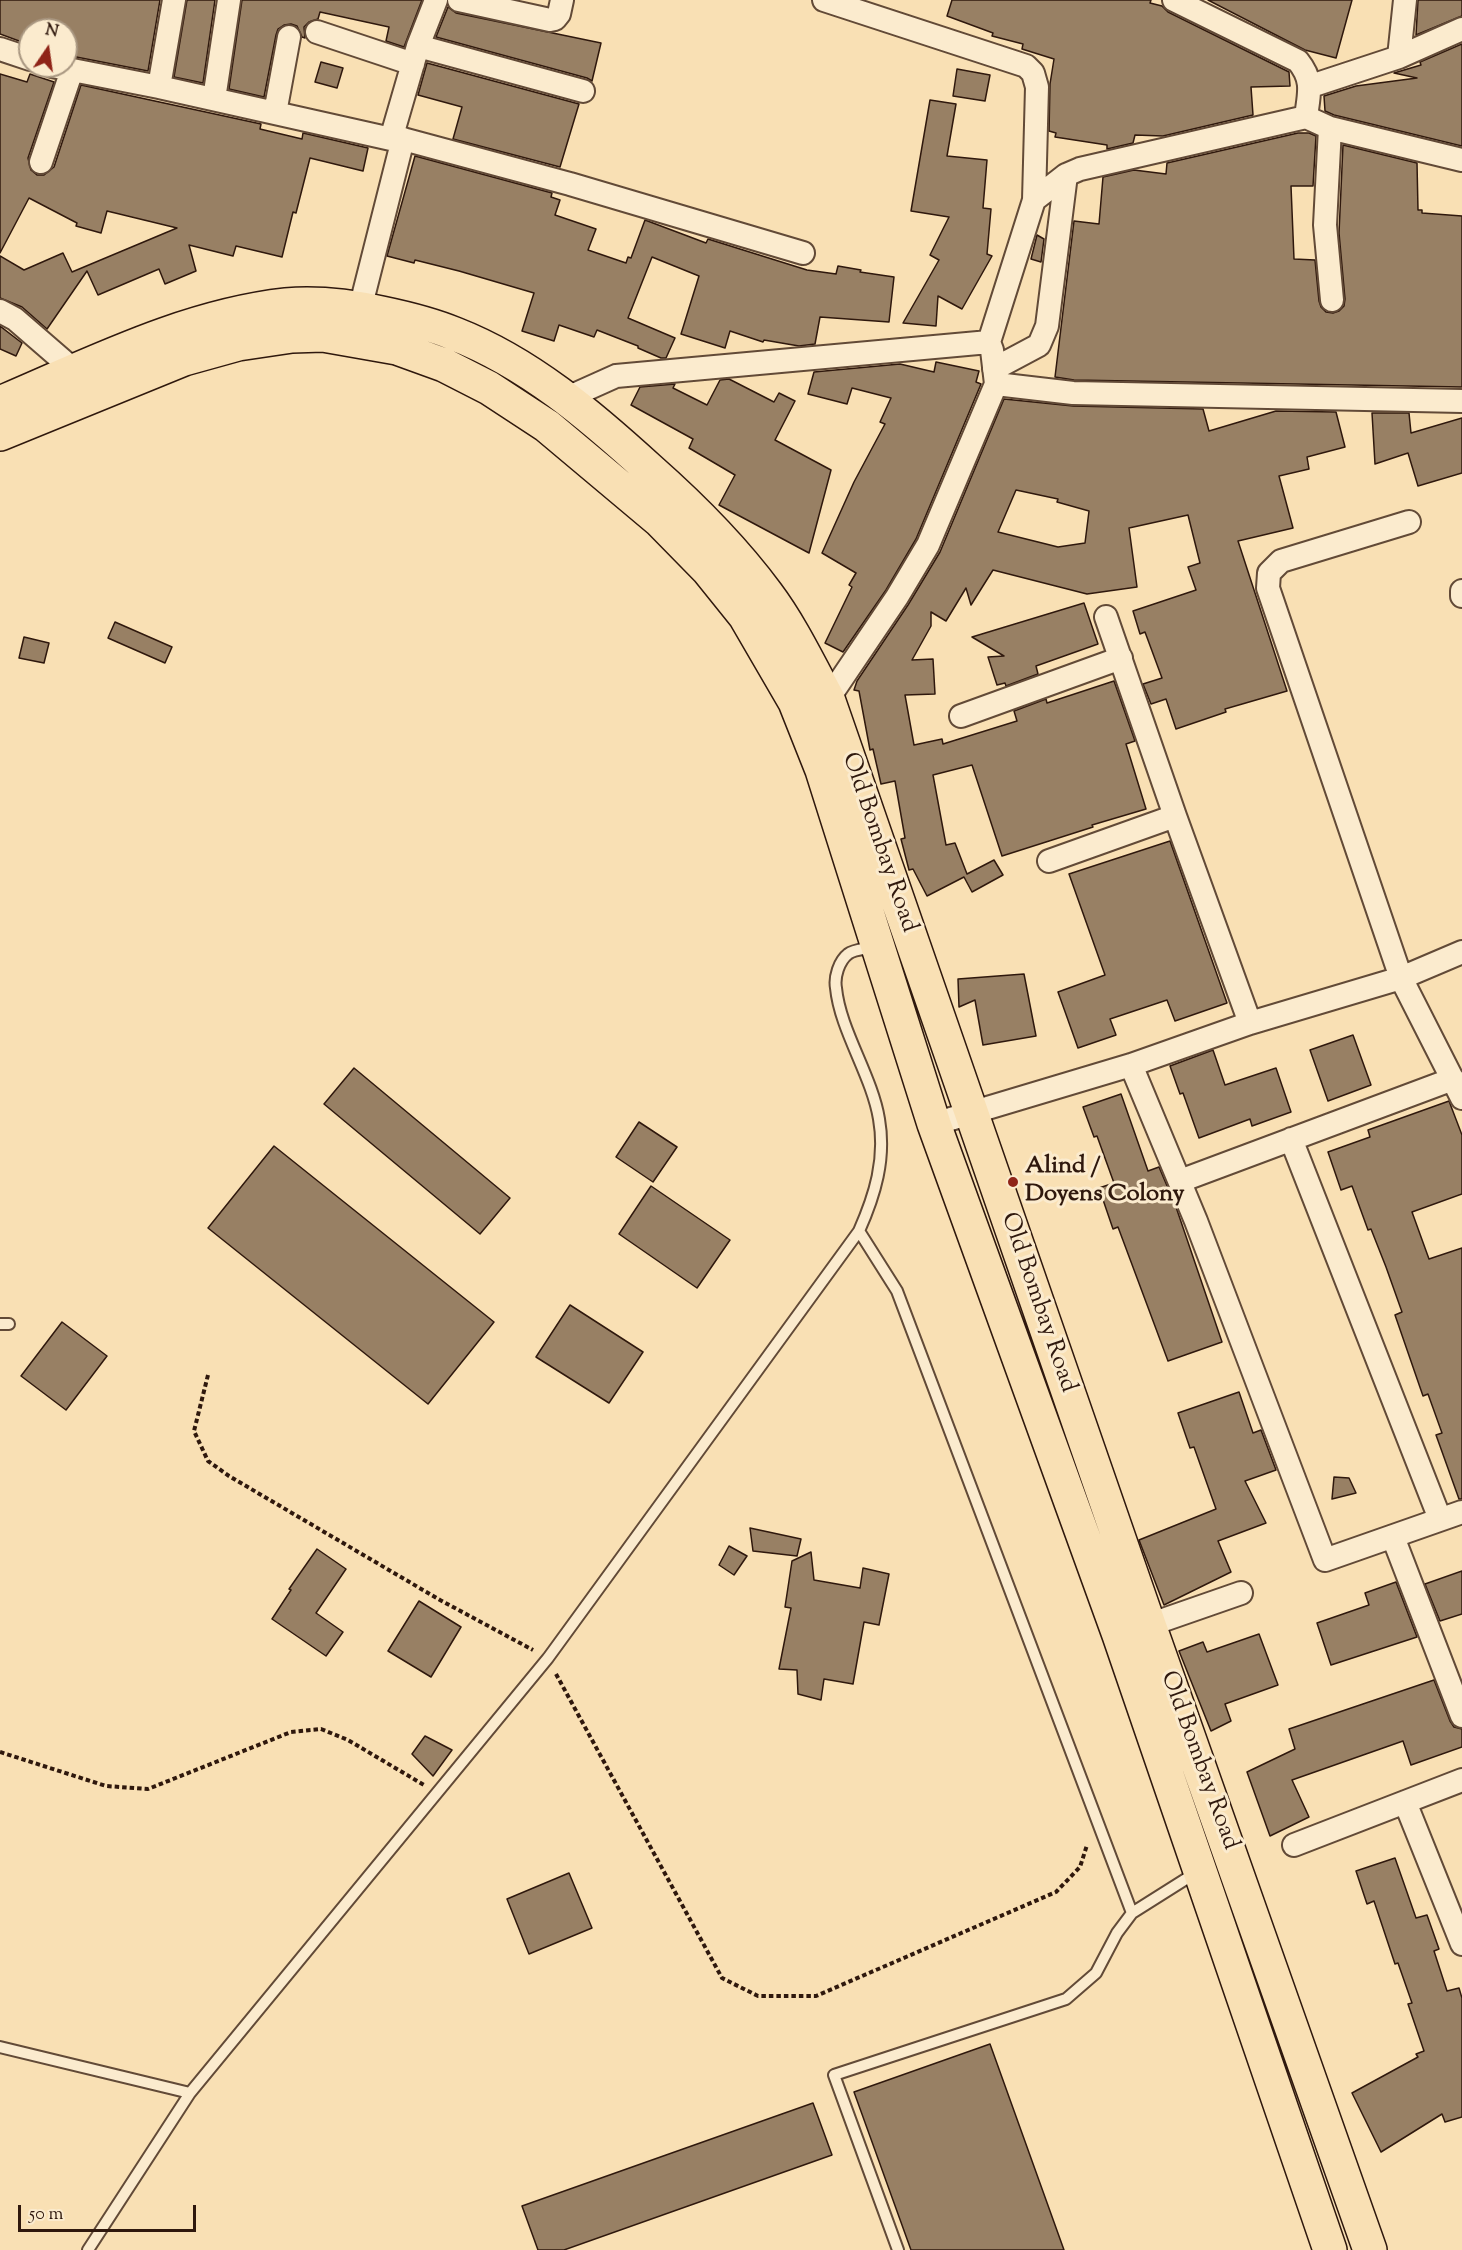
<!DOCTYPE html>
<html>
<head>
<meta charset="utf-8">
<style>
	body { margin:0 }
	#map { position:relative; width:1462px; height:2250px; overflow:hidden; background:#f9e0b4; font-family:"Sorts Mill Goudy",serif }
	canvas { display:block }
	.north { position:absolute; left:18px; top:18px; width:60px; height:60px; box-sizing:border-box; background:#fbebce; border:2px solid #a99781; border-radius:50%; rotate:13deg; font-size:16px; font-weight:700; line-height:24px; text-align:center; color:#2f180d }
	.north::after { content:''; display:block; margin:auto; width:21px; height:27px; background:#8f2418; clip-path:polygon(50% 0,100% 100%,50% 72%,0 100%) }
	.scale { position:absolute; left:18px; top:2205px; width:178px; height:27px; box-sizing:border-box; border:3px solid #2f180d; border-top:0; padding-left:8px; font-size:18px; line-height:21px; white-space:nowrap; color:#2f180d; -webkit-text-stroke:4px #fbebce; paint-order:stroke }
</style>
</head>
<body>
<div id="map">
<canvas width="1462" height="2250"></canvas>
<div class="north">N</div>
<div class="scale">50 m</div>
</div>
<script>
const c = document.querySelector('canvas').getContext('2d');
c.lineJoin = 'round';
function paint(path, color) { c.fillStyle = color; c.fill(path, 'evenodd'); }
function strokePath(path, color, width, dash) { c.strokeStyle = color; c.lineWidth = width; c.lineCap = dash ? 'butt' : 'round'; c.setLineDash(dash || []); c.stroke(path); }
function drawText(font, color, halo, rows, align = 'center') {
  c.font = font + ' "Sorts Mill Goudy",serif'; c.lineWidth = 6; c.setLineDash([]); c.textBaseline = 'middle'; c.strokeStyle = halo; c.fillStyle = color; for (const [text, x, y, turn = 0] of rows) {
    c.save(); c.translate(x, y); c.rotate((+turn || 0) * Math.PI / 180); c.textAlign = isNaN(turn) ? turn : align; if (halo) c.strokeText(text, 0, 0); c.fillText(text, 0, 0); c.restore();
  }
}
const building = new Path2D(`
	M0,0H160L148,71L66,55V30H30V45L0,34Z
	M187,0H215L203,83L174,77Z
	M242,0H422L404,47L386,41L389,27L320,12L318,19L309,22L304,27L305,38L302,37L297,26L291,24L284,25L278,29L276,35L264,97L229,89Z
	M952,0H1151L1150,3L1162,6L1168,12L1289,72L1290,86L1251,87L1253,115L1163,136L1135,135L1133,143L1107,149V145L1055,137L1056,133L1049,131L1050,84L1054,59L1022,49L1023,44L992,36L993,33L947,16Z
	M1208,0H1352L1336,58L1305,50Z
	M1418,0H1462V16L1416,35Z
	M448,7L456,13L601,43L592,81L587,78L436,37Z
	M1462,44V146L1334,115L1325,111L1324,96L1356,86L1417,78L1394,73L1421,65L1420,62Z
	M321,62L343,68L337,88L315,82Z
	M427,63L579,104L560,167L453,139L462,107L418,95Z
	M957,69L990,75L985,101L953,96Z
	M0,74L27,82L30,74L54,82L28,158L31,170L37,175H44L54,167L81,85L261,124L260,129L302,139L303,133L368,148L363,171L310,158L296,213L293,212L282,257L236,246L233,256L189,245L196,271L165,284L159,269L98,295L87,271L47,329L22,307L0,298V256L24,270L63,253L72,272L177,228L107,211L101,233L76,226L77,223L29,198L0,253Z
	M930,100L956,104L947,156L987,160L983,208L991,209L987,254L992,256L962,309L938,296L936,326L903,323L939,260L930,255L949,217L911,211Z
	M1298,133H1309L1316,136L1313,186H1291L1294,259L1315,260L1319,301L1321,307L1326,312L1333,313L1339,311L1344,306L1345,299L1339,233L1343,145L1417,163L1418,210H1422V213L1462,216V387L1074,380L1055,377L1074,221L1099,224L1103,177L1134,170L1166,174L1167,163Z
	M415,156L552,193L551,197L560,200L555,215L596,229L588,250L626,263L628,257L631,258L645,220L706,243L708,239L807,270L836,274L838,266L861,270L860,272L894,277L889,322L820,317L815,344L799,346L764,340L763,342L730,331L725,348L681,334L699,276L652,257L628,318L675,338L666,358H661L638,348V346L597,330L594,337L559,325L554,341L522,331L534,293L459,271L415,260L414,263L387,256Z
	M1037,235L1044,239L1041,262L1031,259Z
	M0,326L22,343L16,356L0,349Z
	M936,362L979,371L976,382L981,384L916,539L886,590L843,652L825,643L852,587L849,585L856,573L822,553L854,482L885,424L880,422L891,398L852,388L847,404L808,394L814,372L900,364L934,372Z
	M729,379L774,402L779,393L795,401L775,440L831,470L809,553L719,505L735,475L689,448L693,439L631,405L640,387L675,384L673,388L707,405L720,380Z
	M1004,399L1073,406L1203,409L1209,431L1276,411L1336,412L1345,447L1307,457L1309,469L1279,476L1293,528L1238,541L1287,691L1225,709L1226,712L1176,729L1166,699L1151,704L1143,684L1162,678L1145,632L1140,634L1133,611L1196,590L1188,567L1200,563L1188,515L1129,528L1137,587L1087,594L993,570L971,605L966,588L946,621L931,612V626L912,660L933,659L935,694L905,695L914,745L942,739L943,744L1017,721L1014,711L1046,699L1047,703L1114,681L1135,741L1126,744L1146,809L1092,825L1093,827L1002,856L972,765L933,775L946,845L955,843L967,874L994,860L1003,875L972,892L964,877L927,896L913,869L909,870L901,839L905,838L895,781L881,784L873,749L870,750L859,691L854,690L857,681L908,605L940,552ZM1016,490L1058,499L1057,502L1089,511L1085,543L1058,547L998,532Z
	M1372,413H1409L1411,433L1462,418V473L1418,486L1408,453L1375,464Z
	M1084,603L1098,644L1036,666L1038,674L1006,686L1005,683L997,685L988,657L1004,656L972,637Z
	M115,622L172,647L165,663L108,638Z
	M24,637L49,643L44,663L19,658Z
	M1170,841L1227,1003L1175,1021L1167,1000L1110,1019L1116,1035L1078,1048L1058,992L1105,975L1069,874Z
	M1024,974L1036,1036L983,1045L975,1000L959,1007L958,979Z
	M1353,1035L1371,1085L1328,1101L1310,1050Z
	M1213,1050L1225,1085L1276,1068L1291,1112L1252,1126L1250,1119L1199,1138L1183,1093L1180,1094L1170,1066Z
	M354,1068L510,1198L480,1234L324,1104Z
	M1121,1094L1148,1171L1159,1167L1176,1207L1222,1342L1168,1361L1118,1227L1113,1229L1099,1188L1114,1183L1097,1136L1094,1137L1083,1107Z
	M1449,1101L1462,1135V1194L1412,1212L1429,1259L1462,1248V1499H1459L1436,1435L1442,1433L1428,1394L1423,1396L1395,1315L1402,1312L1386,1267L1371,1229L1368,1230L1352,1186L1341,1190L1328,1152L1370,1137L1368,1130Z
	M639,1122L677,1147L653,1182L616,1157Z
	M274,1146L494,1322L428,1404L208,1228Z
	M651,1186L730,1240L697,1288L619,1234Z
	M570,1305L643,1352L609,1403L536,1357Z
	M62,1322L107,1356L66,1410L21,1376Z
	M1239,1392L1253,1433L1261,1430L1276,1470L1245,1481L1266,1523L1218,1541L1231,1572L1164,1605L1139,1540L1216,1509L1194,1447L1190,1448L1178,1413Z
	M1334,1477L1349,1478L1356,1493L1332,1499Z
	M750,1528L801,1539L797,1556L753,1551Z
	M729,1546L747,1556L734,1575L719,1565Z
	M317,1549L346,1569L316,1613L343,1632L326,1656L272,1619L291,1590L289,1589Z
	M811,1552L814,1580L860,1588L863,1568L889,1574L879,1625L864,1622L853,1684L824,1679L821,1700L798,1694L797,1670L779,1669L791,1608L785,1607L792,1561Z
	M1462,1571V1614L1440,1621L1425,1584Z
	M1396,1582L1417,1637L1331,1665L1317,1623L1369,1605L1365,1593Z
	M419,1601L461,1627L431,1677L388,1651Z
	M1259,1634L1278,1685L1225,1704L1231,1721L1211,1731L1179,1651L1203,1642L1207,1652Z
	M1434,1680L1450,1721L1454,1727L1462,1729V1747L1411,1765L1403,1741L1292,1780L1309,1817L1270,1836L1247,1772L1295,1749L1289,1729Z
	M425,1736L452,1750L433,1776L412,1754Z
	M1395,1858L1416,1918L1427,1915L1439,1949L1434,1951L1447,1991L1459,1988L1462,1998V2117L1445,2122L1442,2114L1381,2152L1352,2093L1418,2057L1416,2054L1424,2051L1408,2004L1412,2003L1398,1963L1395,1964L1374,1901L1367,1904L1356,1871Z
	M569,1873L592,1928L529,1954L507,1899Z
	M990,2044L1064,2250H911L854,2092Z
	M813,2103L832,2155L564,2250H538L522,2206Z`);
paint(building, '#988064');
strokePath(building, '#2f180d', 1.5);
const lane = new Path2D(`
	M859,1231L897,1291L1132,1913
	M0,1324H9
	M0,2047L190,2093
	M88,2250L190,2093L548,1658L859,1231C875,1195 886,1159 879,1119C872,1076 840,1030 836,988C834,977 839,961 848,954C854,949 867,949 874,947
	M898,2250L834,2075L1066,1999L1096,1973L1117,1933L1132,1913L1197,1872`);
const street = new Path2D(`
	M459,0L550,20L555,19L559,14L562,0
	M824,0L1026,66L1033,73L1037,87L1034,200
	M1174,0L1298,61C1314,81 1309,93 1306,117
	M317,32L413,64
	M418,46L583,91
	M0,49L30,59
	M1399,57L1405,0
	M52,66L159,87L391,139H403L570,184L803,253
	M1311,86L1399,57L1462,29
	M159,87L174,0
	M214,99L229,0
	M275,113L289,37
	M1330,128L1325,225L1332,300
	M391,139L418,46L436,0
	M41,162L72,70
	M360,309L403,139
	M0,311L15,319L75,371
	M994,369L1039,345L1047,326L1066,175
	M996,384L1073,393L1462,401
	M567,398L616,376L989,342L1034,200L1066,175L1080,169L1306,117L1330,128L1462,160
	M1409,522L1281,561L1269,573L1268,588L1401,978L1462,1098
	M1462,591V596
	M1106,617L1175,816L1250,1023
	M828,699L897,597L928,545L996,384L992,350L989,342
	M961,716L1121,658
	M1049,861L1175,816
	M1131,1065L1196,1221L1325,1560L1462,1512
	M934,1124L1131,1065L1250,1023L1401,978L1462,952
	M1291,1139L1440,1519
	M1180,1181L1453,1079
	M1393,1537L1462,1716
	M1149,1625L1241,1593
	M1405,1802L1462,1944
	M1294,1845L1462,1780`);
const primary = new Path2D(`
	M0,403C92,364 186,316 286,305C319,302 350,306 382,313C406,318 431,324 455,334C529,363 591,416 649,469C692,507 733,548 767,594C791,626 809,664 828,699L1149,1625L1370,2250
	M0,434L184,359L238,344L292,336L323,335L397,348L444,365L489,388L547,426L659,520L708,570L745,616L795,702L822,770L934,1124L1119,1635L1330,2250`);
strokePath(lane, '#624a37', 14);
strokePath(street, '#624a37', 26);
strokePath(primary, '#2f180d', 36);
strokePath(new Path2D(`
	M208,1375L194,1431L208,1461L229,1476L440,1600L533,1650
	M556,1674L722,1978L758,1996H816L1056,1892L1080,1867L1087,1845
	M0,1752L106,1786L148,1789L291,1732L321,1729L348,1740L424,1785`), '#2f180d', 4, [4.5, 3]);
strokePath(lane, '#fbebce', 10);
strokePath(street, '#fbebce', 22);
strokePath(primary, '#f9e0b4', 33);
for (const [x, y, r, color] of [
	[1013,1182,6,"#8f2418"]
]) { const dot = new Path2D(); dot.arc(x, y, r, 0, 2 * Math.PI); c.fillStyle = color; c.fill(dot); strokePath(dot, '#fbebce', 2); }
drawText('24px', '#2f180d', '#fbebce', [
	["Old Bombay Road",878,843,71],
	["Old Bombay Road",1037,1303,71],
	["Old Bombay Road",1198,1761,70]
]);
drawText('bold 24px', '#2f180d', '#fbebce', [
	["Alind /",1025,1168],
	["Doyens Colony",1025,1196]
], 'left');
</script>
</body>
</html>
